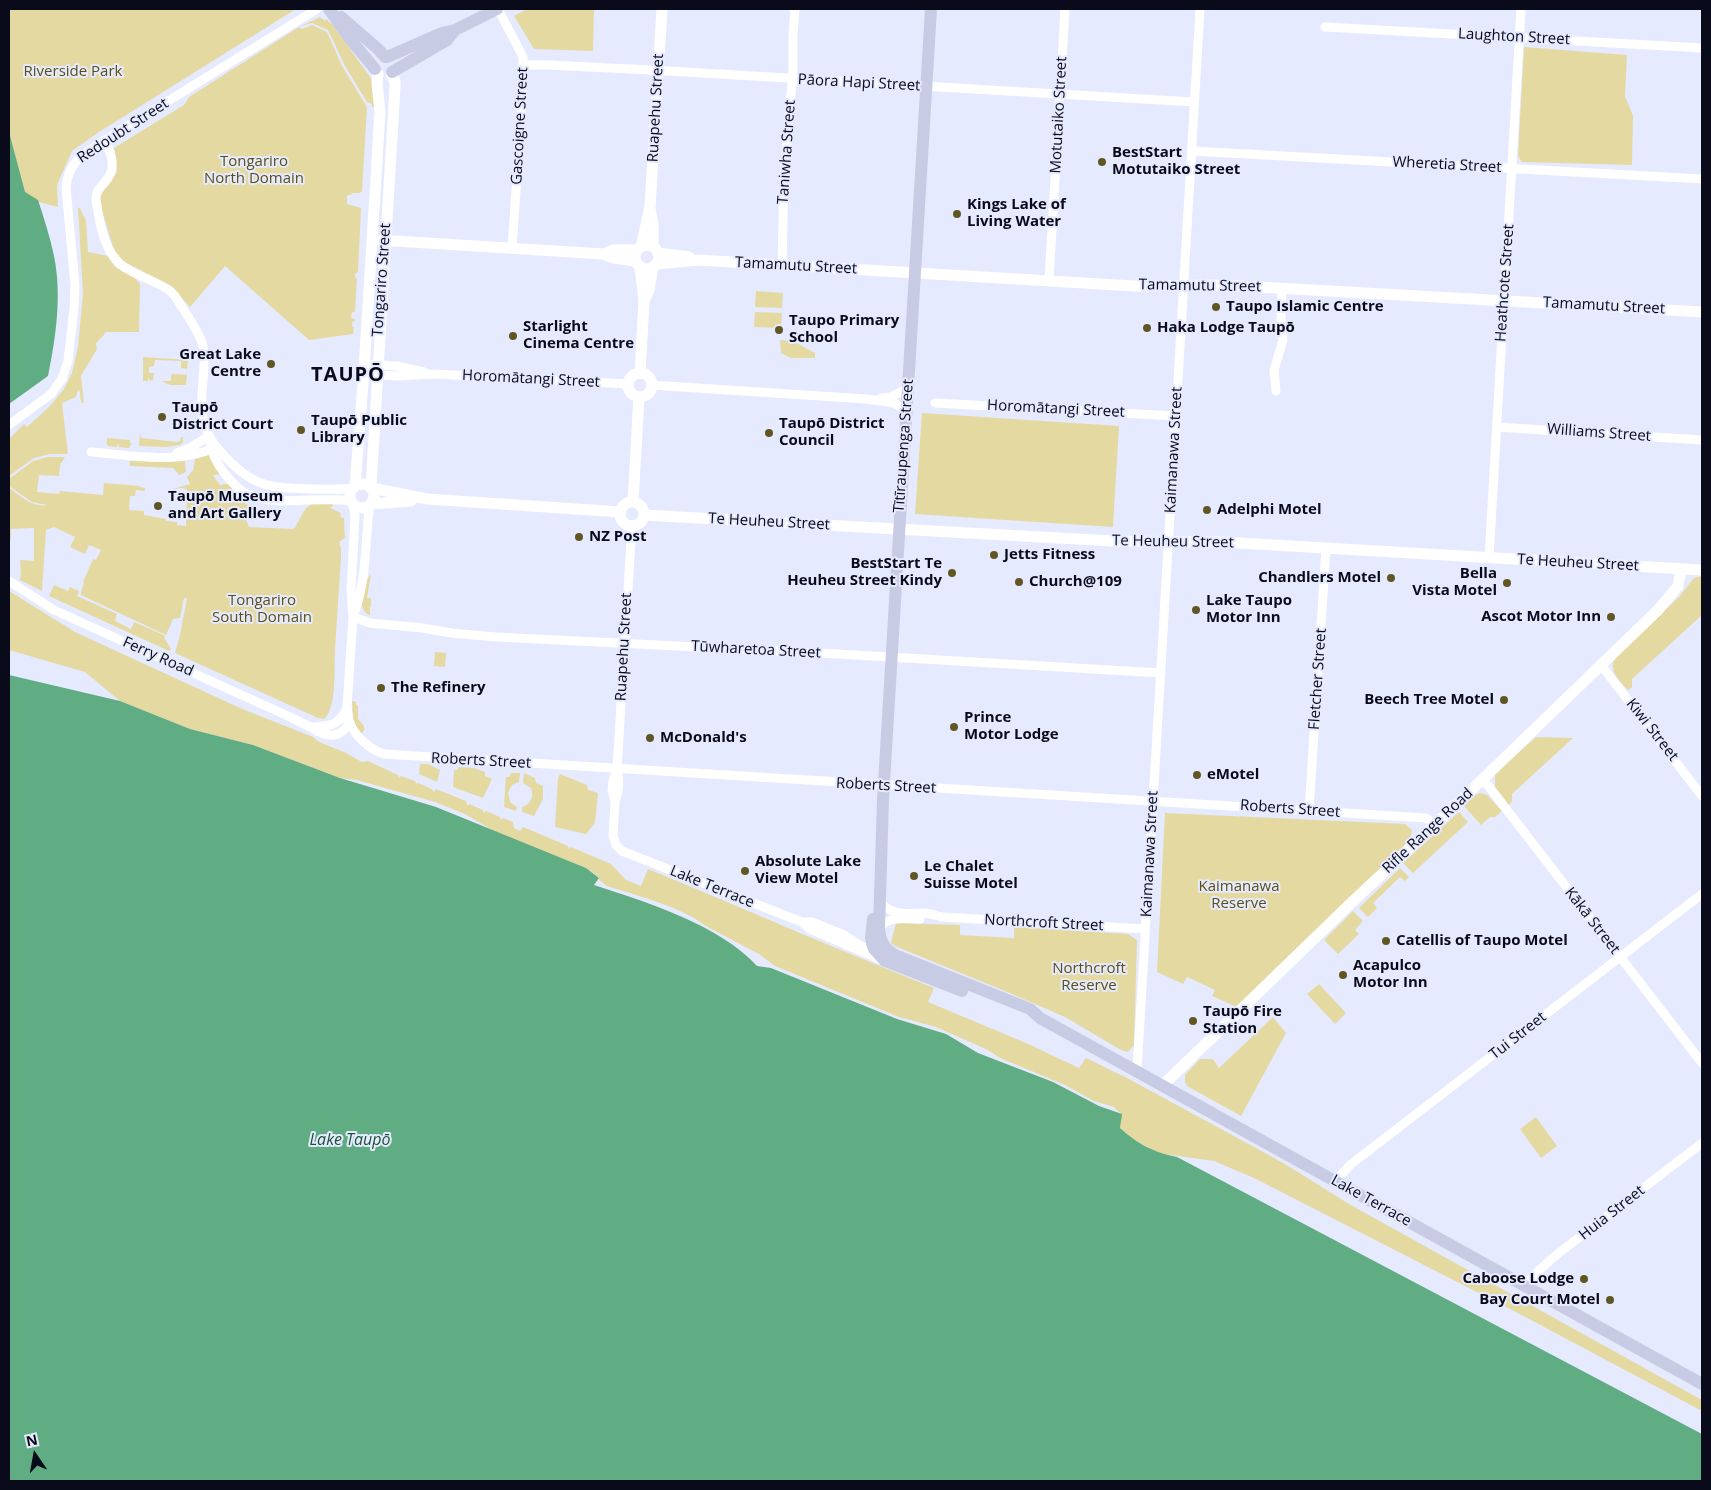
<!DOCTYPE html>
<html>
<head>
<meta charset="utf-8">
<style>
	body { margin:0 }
	#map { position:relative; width:1711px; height:1490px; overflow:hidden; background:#e6eafe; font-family:"Open Sans",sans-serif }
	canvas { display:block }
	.frame { position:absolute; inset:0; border:10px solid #090a1a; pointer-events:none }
	.north { position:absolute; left:10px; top:1430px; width:50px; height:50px; -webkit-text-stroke:4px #e6eafe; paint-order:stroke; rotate:348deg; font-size:14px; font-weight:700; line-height:20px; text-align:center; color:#090a1a }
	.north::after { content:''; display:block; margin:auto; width:18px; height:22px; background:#090a1a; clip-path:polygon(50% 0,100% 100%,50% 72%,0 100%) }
</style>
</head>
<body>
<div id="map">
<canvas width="1711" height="1490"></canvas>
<div class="frame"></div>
<div class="north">N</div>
</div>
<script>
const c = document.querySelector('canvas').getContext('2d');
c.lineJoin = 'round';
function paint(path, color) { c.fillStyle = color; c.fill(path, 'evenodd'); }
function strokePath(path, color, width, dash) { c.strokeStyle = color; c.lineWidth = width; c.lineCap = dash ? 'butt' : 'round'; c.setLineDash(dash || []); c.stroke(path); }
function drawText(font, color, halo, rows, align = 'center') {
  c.font = font + ' "Open Sans",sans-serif'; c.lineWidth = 4; c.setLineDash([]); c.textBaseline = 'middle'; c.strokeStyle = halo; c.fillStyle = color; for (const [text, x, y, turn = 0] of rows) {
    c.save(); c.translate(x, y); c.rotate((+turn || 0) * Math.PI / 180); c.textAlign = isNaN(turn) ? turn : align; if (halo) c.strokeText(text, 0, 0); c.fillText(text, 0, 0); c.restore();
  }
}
paint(new Path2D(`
	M9,9H296L99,132L72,151L57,185L58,207L27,199L9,145Z
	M527,9H645V10L594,9L593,51L534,49L514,16Z
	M320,17L325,21L326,19L333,25L370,77L373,85L375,107H372V104L367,102L345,66L328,30L312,23L301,26Z
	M312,25L327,32L342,66L367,107L362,191L360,193H352L351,195H347V204L361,208L358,272L355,274V277L357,279L355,312H352L351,318L355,319V321L352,322V326L354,327L353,334L309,340L225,266L190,307L172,287L123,261L114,250L98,197L117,172L114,148L184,105L189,97L299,27L302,29Z
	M1524,47L1627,55L1625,96L1633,116L1632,165L1522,162L1518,156Z
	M78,208H80L86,221L88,252L108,256L115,267L134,277L140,284L139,332H105L104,335L96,343L97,349L81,376L84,403L81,402L80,392L78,390L76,397L62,403L68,454H50L34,458L9,476V439L24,424L27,427L50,406L64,389L72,373L78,347L83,294Z
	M756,291L783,293L782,308L755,307Z
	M755,312L782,313L781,328L754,327Z
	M780,340L793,341L815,353V358H791L781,353Z
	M143,357L188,360L187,369L181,368V361L155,360L154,366L149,367V373H154L153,380L150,381L148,377V381H143Z
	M173,374L187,375L186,385H170L161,381H171V375Z
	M922,413L1119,426L1113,527L915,514Z
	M140,433L141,438L177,442L180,441L181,437H183V442L180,445L166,447L139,446Z
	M107,438L130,440V443H132L129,448L119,447L118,442L117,447L108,446L106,442L107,441Z
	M209,454L221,474L213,475L220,485L230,483L234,488L226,491L251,507L246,520L249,527L292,529L295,528C308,503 306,503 334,501L333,506L330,508L341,513L340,517L344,518L345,538L339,542L341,548V557L335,649L334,651H335C334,669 337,708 324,719L318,718L175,653L180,635L187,598H184L180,618L173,619L166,635L81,595V592L84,583L83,582L93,559L96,560L101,550L89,545L85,554L70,547L75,537L54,527L46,530L42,591L20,580L21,573L20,560L34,561V528L11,529V539L9,541V488C21,496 32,508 47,505L32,502L9,486V479L33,461L48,457H65L60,465L59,476L39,475L37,492L59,494L60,491L103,495L104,483L140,486V487L145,488V491L136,490L135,496H130L129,510L144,511V515L166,519V521L177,522V525L186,526L187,489L181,488L173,489L190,484L187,477L193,470L195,459Z
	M130,461L164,462L185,461L186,472L179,475L173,468L130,466Z
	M371,574L367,598H371V607H370V615C367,614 365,613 364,610C358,602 365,580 371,574Z
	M1702,576V615L1632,679V687L1628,690C1620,681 1609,672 1614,659L1679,597L1694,578Z
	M54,585L68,591L70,587L79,591L77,596L117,614L115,621L131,629L134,622L164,635L165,639L171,649L169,651L49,596Z
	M9,591L75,632L240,708L313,737L319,742L344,752L362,762L368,761L398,775L399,778L401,776L415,781L416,784L418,783L432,789L434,792L436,789L466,801L467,806L469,804L483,810L484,813L486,811L500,817L501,820L503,818L513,822L514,828L520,831L523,827L568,846L569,849L571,847L611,864L626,880L641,886L648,869C743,908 838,950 934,988L928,1002L1026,1043L1079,1068L1086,1058L1127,1078L1210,1123L1285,1164L1349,1204L1702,1400V1411L1514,1311L1254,1178L1214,1161L1157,1153L1133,1139L1120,1128L1121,1114L1114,1107L1094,1101L1065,1085L1000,1058L988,1050L936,1027L899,1017L775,966L759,954L704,925C682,907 635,895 607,886L599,880V877L586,868L494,831L465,814L435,802L357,780L340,778L253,745L190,729L120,701L85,672L9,650Z
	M435,652L446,653L445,667L434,666Z
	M352,701L356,702V705L358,706V719L364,726V731L360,734L353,721Z
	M1536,737L1573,738L1512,794V801L1509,805L1495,787V774Z
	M420,764H428L440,770L437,782L419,774Z
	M459,767L474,768L485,772V776L492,779L483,798L453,787L454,770H457Z
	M511,773H520L519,782L512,785L508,793L510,802L517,807L516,811L504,807L506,777H509Z
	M524,773L535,778L536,783L543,786V799L534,816L522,812V807C531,804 534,797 531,788L523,783Z
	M560,774L587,785L588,790L598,793L595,823L586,834L555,827L558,778Z
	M1481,793L1487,795L1502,811L1495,817H1490L1481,825L1464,806L1475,795Z
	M1459,812L1468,822L1413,873L1403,863Z
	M1165,813L1405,824L1412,830L1410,840L1237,1007L1212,996L1215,990L1187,977L1183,984L1157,972Z
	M1400,868L1409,877L1405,881L1400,877L1373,903L1377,908L1368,917L1359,908Z
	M1353,911L1363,921L1355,930L1359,934L1338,954L1324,940Z
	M896,923L960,925V935L1014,938V927L1128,934L1137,940L1134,1045L1128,1052L1121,1050L1065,1017L1012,994L895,946L891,943Z
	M1319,984L1346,1013L1335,1024L1307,994Z
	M1273,1017L1286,1033L1241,1116L1187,1086L1185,1082V1075L1200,1059H1213L1219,1068Z
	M1536,1117L1557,1146L1541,1158L1520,1129Z`), '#e4d9a1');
paint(new Path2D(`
	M9,132L25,192L38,200C44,218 50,237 54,256C62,295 56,337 48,376L9,404Z
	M9,675L120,701L190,729L253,745L340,778L436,807L586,868L599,878L594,885C646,902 720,925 757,966L771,968L897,1019L946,1034L978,1053L1053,1082L1099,1106L1122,1114L1120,1128C1139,1145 1153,1152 1177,1157L1702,1434V1481H9Z`), '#60ac83');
strokePath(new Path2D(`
	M498,9L523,57L522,105L512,248
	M1325,27L1702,48
	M523,65H548L651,70L1194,102
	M105,140C112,155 117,169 105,182C100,188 96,191 96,199C99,221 104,254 124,267C138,276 155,281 169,290L175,296C183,310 199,330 203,346C207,366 200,389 202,410C203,426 210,440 220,451C252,488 269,488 315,489C328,489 340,490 353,488
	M1192,151L1702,179
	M782,265L784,175L793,71V35L795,9
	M1049,280L1065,9
	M365,364L397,366L424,372
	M364,374L397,376L434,374L628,384
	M651,385L866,399L894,403L906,410
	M1276,391L1274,370L1283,340L1281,319L1282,288
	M881,398L891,397L908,388
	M935,403L1176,416
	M9,425L51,394L62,379L68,361L74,309L75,285L66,188C68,161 84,154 105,140L317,9
	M1497,427L1702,440
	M210,439C211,452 216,463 225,474C232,482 240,492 251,496C282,506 320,496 352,501
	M91,452C130,455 179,465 216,447
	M177,453L190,448L209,436
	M353,503L355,517L351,591L353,617L347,707C348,711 348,716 349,720C353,735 369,749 384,754L1426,818L1436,825
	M1489,558L1521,9
	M9,581L54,610L288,716C296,720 303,723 310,727C314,729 317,732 321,733C333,738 346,734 349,720
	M354,614C368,575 364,544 370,504
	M353,617L370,623L423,628L451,633L496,637L838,654L1161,673
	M1601,665L1702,796
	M311,727C330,726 340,726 347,707
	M617,769L613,781L612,790L615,802L613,836L616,845L622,851L789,917L802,922H812L844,935L861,946L878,951
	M1483,779L1702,1063
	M615,801C620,790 620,781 617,769L632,525
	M1309,810L1326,548
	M880,901C890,917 910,913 926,913C932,914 937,916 942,917L1145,929
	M802,922L810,929L882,960
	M879,929C888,915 905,919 920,919
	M1137,1071L1200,9
	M1336,1181L1350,1165L1702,894
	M1525,1286L1535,1274L1555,1256L1702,1143`), '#fff', 9);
strokePath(new Path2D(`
	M650,209L653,224V247
	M379,240L603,254L614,258L636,261
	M635 257a12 12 0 1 1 24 0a12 12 0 1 1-24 0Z
	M641,247L650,207L662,9
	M658,253L689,257
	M603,254L614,250H637
	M656,264L698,260L1134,286L1223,285L1702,312
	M640,266L644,302L640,372
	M645,299L649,290L653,267
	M628 385a12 12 0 1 1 24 0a12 12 0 1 1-24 0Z
	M350 496a12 12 0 1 1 24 0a12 12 0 1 1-24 0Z
	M355,486L364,370L380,112L377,83L378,74
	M371,487L395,87V81L391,74
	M372,488L427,499L621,512
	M633,502L639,397
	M620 514a12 12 0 1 1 24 0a12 12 0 1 1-24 0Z
	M371,504L411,501
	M644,515L1113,541L1222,542L1702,570
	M1163,1085L1350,904L1458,803L1658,610L1678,586L1681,569`), '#fff', 11);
strokePath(new Path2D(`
	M329,9L350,39L375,69
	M931,9L883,799L879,929C881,943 884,948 895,955L1030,1009L1040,1018L1702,1384
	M341,17L378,49L385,57
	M387,57L442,33L455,30L497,9
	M392,72L447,40L455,30
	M873,919L871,938L872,943L874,949L885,961L962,991`), '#c8cbe4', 12);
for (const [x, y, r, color] of [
	[1102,162,5,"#605623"],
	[957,214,5,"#605623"],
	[1216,307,5,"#605623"],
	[1147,328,5,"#605623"],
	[779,330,5,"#605623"],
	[513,336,5,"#605623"],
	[271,364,5,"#605623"],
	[162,417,5,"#605623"],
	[301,430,5,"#605623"],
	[769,433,5,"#605623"],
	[158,506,5,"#605623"],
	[1207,510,5,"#605623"],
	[579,537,5,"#605623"],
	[994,555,5,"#605623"],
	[952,573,5,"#605623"],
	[1391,578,5,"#605623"],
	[1019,582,5,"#605623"],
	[1507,583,5,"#605623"],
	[1196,610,5,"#605623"],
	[1611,617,5,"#605623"],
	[381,688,5,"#605623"],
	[1504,700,5,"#605623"],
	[954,727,5,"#605623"],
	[650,738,5,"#605623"],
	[1197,775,5,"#605623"],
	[745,871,5,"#605623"],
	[914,876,5,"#605623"],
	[1386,941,5,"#605623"],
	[1343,975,5,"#605623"],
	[1193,1021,5,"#605623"],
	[1584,1279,5,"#605623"],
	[1610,1300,5,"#605623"]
]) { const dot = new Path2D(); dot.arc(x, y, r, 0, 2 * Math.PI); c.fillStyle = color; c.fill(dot); strokePath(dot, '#e6eafe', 2); }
drawText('15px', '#090a1a', '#e6eafe', [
	["Laughton Street",1514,37,3],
	["Pāora Hapi Street",859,83,3],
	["Ruapehu Street",656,108,-87],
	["Motutaiko Street",1059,115,-87],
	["Gascoigne Street",520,126,-87],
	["Redoubt Street",123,131,-33],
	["Taniwha Street",787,152,-86],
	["Wheretia Street",1447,165,3],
	["Tamamutu Street",796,266,3],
	["Tongariro Street",382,280,-86],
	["Heathcote Street",1505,283,-86],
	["Tamamutu Street",1200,286,1],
	["Tamamutu Street",1604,306,3],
	["Horomātangi Street",531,379,3],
	["Horomātangi Street",1056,409,3],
	["Williams Street",1599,433,4],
	["Tītīraupenga Street",904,446,-86],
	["Kaimanawa Street",1174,450,-87],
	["Te Heuheu Street",769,522,3],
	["Te Heuheu Street",1173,542,1],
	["Te Heuheu Street",1578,563,3],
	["Ruapehu Street",624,647,-87],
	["Tūwharetoa Street",756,650,3],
	["Ferry Road",158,657,24],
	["Fletcher Street",1318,679,-86],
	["Kiwi Street",1652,730,52],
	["Roberts Street",481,761,3],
	["Roberts Street",886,786,3],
	["Roberts Street",1290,809,4],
	["Rifle Range Road",1428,831,-43],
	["Kaimanawa Street",1150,854,-87],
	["Lake Terrace",712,887,22],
	["Kākā Street",1592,921,52],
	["Northcroft Street",1044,923,3],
	["Tui Street",1518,1036,-38],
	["Lake Terrace",1371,1201,29],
	["Huia Street",1612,1213,-38]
]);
drawText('15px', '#5a5016', '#e6eafe', [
	["Riverside Park",73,72],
	["Tongariro",254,162],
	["North Domain",254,179],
	["Tongariro",262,601],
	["South Domain",262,618],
	["Kaimanawa",1239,887],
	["Reserve",1239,904],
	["Northcroft",1089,969],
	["Reserve",1089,986]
]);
drawText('bold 15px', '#090a1a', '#e6eafe', [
	["BestStart",1112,153],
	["Motutaiko Street",1112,170],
	["Kings Lake of",967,205],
	["Living Water",967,222],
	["Taupo Islamic Centre",1226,307],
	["Taupo Primary",789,321],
	["School",789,338],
	["Starlight",523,327],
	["Cinema Centre",523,344],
	["Haka Lodge Taupō",1157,328],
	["Great Lake",261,355,"right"],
	["Centre",261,372,"right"],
	["Taupō",172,408],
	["District Court",172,425],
	["Taupō Public",311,421],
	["Library",311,438],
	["Taupō District",779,424],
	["Council",779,441],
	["Taupō Museum",168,497],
	["and Art Gallery",168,514],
	["Adelphi Motel",1217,510],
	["NZ Post",589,537],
	["Jetts Fitness",1004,555],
	["BestStart Te",942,564,"right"],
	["Heuheu Street Kindy",942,581,"right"],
	["Bella",1497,574,"right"],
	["Vista Motel",1497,591,"right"],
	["Chandlers Motel",1381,578,"right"],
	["Church@109",1029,582],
	["Lake Taupo",1206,601],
	["Motor Inn",1206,618],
	["Ascot Motor Inn",1601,617,"right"],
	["The Refinery",391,688],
	["Beech Tree Motel",1494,700,"right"],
	["Prince",964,718],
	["Motor Lodge",964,735],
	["McDonald's",660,738],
	["eMotel",1207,775],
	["Absolute Lake",755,862],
	["View Motel",755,879],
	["Le Chalet",924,867],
	["Suisse Motel",924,884],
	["Catellis of Taupo Motel",1396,941],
	["Acapulco",1353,966],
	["Motor Inn",1353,983],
	["Taupō Fire",1203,1012],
	["Station",1203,1029],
	["Caboose Lodge",1574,1279,"right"],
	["Bay Court Motel",1600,1300,"right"]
], 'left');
drawText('italic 16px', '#195337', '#e6eafe', [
	["Lake Taupō",350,1140]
]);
c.letterSpacing = '1px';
drawText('bold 20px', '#090a1a', '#e6eafe', [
	["TAUPŌ",348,375]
]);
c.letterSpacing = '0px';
</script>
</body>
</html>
